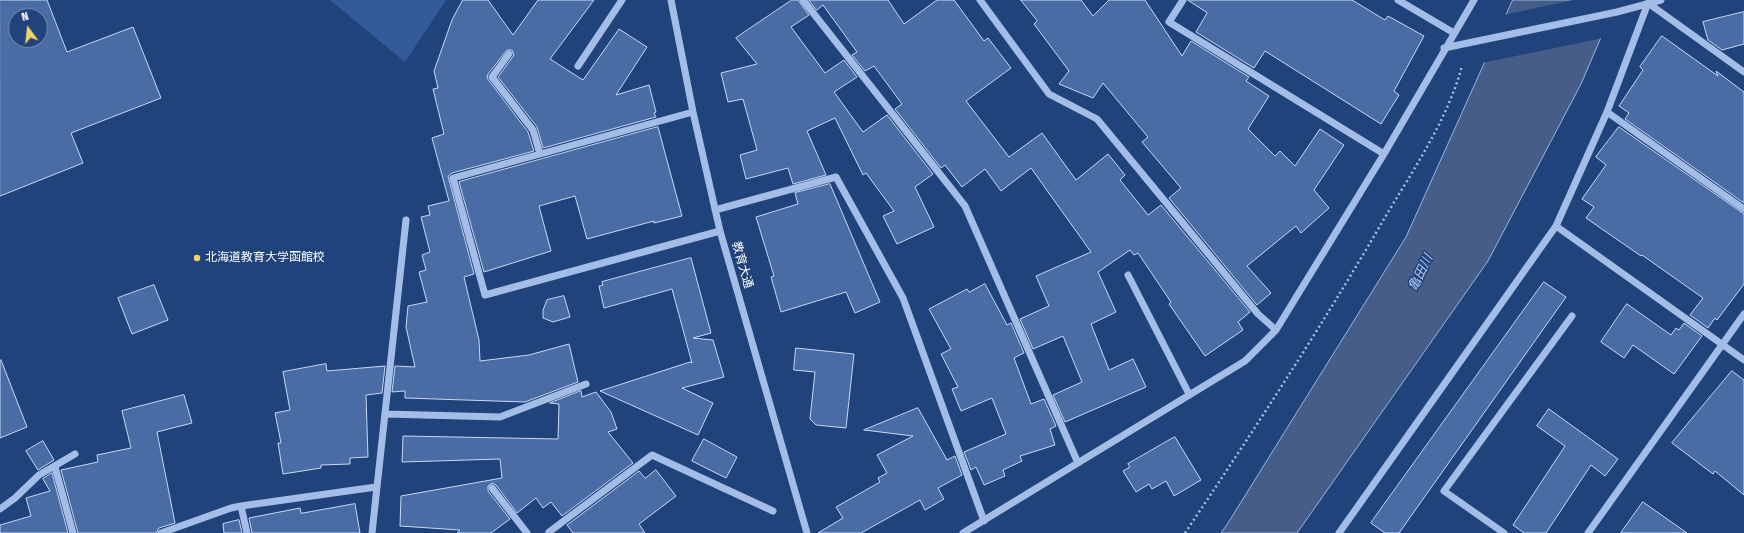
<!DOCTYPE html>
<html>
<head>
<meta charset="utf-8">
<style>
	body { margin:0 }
	#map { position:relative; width:1744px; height:533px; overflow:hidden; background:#21437b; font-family:"Fira Sans Condensed",sans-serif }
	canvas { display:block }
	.north { position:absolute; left:8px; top:8px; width:40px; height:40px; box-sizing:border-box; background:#21437b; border:1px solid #7a8eb0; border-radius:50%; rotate:345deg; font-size:11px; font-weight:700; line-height:16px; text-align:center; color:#fff }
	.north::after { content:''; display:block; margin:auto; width:14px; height:18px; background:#f2d366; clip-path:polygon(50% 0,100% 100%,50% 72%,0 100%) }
</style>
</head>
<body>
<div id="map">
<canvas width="1744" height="533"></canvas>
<div class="north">N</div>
</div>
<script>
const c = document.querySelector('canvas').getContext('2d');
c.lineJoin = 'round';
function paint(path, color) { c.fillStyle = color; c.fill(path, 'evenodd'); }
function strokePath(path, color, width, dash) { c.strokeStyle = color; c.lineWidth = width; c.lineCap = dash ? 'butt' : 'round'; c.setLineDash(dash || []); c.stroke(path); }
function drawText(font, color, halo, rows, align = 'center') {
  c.font = font + ' "Fira Sans Condensed","Noto Sans JP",sans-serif'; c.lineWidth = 3; c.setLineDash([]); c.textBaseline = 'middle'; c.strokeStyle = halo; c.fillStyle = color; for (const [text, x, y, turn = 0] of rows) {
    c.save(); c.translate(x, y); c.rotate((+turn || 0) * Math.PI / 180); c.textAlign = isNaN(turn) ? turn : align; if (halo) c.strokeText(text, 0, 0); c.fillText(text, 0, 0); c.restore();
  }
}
paint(new Path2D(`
	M330,0H446L405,62Z`), '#345b99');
const water = new Path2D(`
	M1513,0H1617L1581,84L1488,261L1297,533H1221L1228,523L1406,237Z`);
paint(water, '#455d87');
strokePath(water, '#98b7e7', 1);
paint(new Path2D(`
	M1573,0H1619L1603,38L1482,63L1504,15Z`), '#21437b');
const building = new Path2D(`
	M0,0H47L67,52L133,27L161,98L71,133L83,163L0,196ZM16,16H40V40H16Z
	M463,0H488L513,35L538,0H594L550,59L583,80L619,29L647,47L616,95L649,85L656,112L654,113L656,117L543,148L537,127L498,77L514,55L512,50H507L488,74L487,78L528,132L534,151L452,173L448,176L474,274L464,277L479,340L480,361L529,355L569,344L578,382L525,402L405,398V391L392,392L395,366L415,367L406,327L408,306L427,302L419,272L426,270L422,255L430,252L421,217L430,215L428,206L449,201L432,138L444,134L433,89L438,88L434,71L452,20Z
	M792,0H798L809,15L791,27L825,73L844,60L857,77L834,92L863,132L887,115L933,174L915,187L934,227L897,244L883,216L894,211L866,173L863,175L835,118L807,131L826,175L793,184L788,168L746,179L740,155L757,150L743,99L728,102L721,73L757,64L736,38Z
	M809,0H888L904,24L937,0H954L984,41L988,38L1011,68L966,101L1009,157L1042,133L1076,180L1108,154L1125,175L1120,180L1148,215L1161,205L1250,312L1238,322L1243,330L1205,356L1169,304L1171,302L1138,253L1134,255L1130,250L1098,272L1116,312L1091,324L1109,370L1133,359L1146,387L1065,422L1053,395L1082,382L1063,336L1033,349L1020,319L1049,306L1036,276L1091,252L1031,168L1001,191L985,169L962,187L945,165L941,168L895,109L902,104L874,66L865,71L852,55L857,52L823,5L817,10Z
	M1021,0H1081L1093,16L1109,0H1145L1182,56L1191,41L1249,77L1246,81L1269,96L1248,129L1275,156L1280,151L1295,166L1320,129L1344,145L1314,190L1329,208L1301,233L1296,226L1247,266L1271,293L1257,305L1169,198L1181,188L1142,142L1148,137L1103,83L1093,98L1059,84L1069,71L1034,24L1037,21Z
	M1188,0H1352L1385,20L1388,16L1424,36L1394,91L1399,95L1381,124L1265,51L1254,68L1196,32L1207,13Z
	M1744,12V44L1722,50L1708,40L1703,22Z
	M1662,36L1718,76L1716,71L1744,92V203L1625,119L1629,113L1619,106L1643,70L1640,67Z
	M658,127L682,216L654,223V221L587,239L575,196L539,206L551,251L484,272L459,182Z
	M1619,127L1744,214V284L1717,320L1715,318L1708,328L1690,315L1703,298L1642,255L1641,256L1586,218L1594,207L1582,199L1606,165L1596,157Z
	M830,184L880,302L855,313L846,292L781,312L771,277L774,276L756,217L798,204L795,193Z
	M691,258L711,333L693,338L713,340L724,377L682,388L713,403L698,435L600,391L690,362L692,363L672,289L604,308L599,286L603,285L602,282Z
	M1544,282L1566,297L1399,533H1385L1371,523Z
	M985,284L1007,325L1011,323L1024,353L1014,358L1031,404L1044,399L1056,426L1050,429L1055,445L1020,456L1022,461L1003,470L1005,476L984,485L976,467L971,470L964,452L1006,434L992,398L961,411L952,389L958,387L941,354L951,349L929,309L967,289L969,292Z
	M154,285L168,320L132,334L118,298Z
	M564,296L570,317L553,322L543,318V310L547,300Z
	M1627,304L1671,335L1676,328L1679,330L1684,323L1702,336L1674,374L1633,345L1624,358L1601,342Z
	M796,348L854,354L846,428L816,425L810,419L815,372L794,370Z
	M1,360L27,427L0,438V361Z
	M326,364L327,371L385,366L382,393L366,395L368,457L350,458V464L321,465V468L283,474L278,443H281L275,413L290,410L283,372Z
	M1732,371L1744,380V495L1715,471L1713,474L1672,443Z
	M581,391L582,397L596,392L611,412L617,429L608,432L633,463L562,516L551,502L543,508L536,498L517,513L496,485L492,483L488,486V491L510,519L491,533H457L460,530L400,526L401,496L502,478L500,459L402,462L403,436L558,439L559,404L550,403Z
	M184,395L192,423L157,432L175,523L159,528L156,533H78L61,470L98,462L97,455L131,448L122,411Z
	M918,408L947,460L955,456L962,475L938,488L944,499L925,510L920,500L861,533H818L843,518L836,507L880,482L878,478L887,473L877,455L913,436L864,430Z
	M1549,409L1618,459L1605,476L1591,465L1546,533H1524L1513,525L1565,446L1537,426Z
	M1175,437L1201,480L1174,496L1166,481L1152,489L1149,484L1136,492L1123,471L1130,467L1128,464Z
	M704,439L737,457L726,478L692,461Z
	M43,441L54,460L38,470L26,451Z
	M656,470L676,496L639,524L645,533H573L567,525L639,471L645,478Z
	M52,473L68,533H0V525L31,516L26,498L50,491L43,479Z
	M1643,502L1687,533H1621Z
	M355,504L360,533H252L249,518L300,508L301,513Z
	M239,520L242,533H224L223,524Z`);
paint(building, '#4a6ca5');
strokePath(building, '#c7d9f4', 1);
strokePath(new Path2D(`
	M1185,533C1254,430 1322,326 1384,219C1413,170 1447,121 1462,66`), '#a4bde6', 2.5, [2, 3]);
strokePath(new Path2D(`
	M671,0L693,112L720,231L807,533
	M803,0L965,206L1078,463
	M980,0L1049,94L1097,119L1258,314L1276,330
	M1183,0L1169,22L1384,154
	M1398,0L1454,33
	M1648,3L1744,72
	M1444,48L1617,12L1661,0
	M509,54L492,77L533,130L540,154
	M578,66L622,0
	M693,112L453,178L485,295L720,231
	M1607,112L1744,209
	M715,210L836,177L903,298L984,521
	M1556,226L1744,360
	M1128,275L1189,394
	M385,414L500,417L586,384
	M55,467L73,533
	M492,488L527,533
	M0,509L15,498L39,475L75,454
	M161,533L231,508L241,506
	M247,533L241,506L376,487
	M372,533L406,220
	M550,533L549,532L652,455L773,511
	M963,533L1245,361L1276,330L1384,154L1474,0
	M1339,533L1556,226L1607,112L1648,3
	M1504,533L1444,491L1572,316
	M1588,533L1744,314`), '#a4bde6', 7);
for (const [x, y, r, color] of [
	[197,258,4,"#f2d366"]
]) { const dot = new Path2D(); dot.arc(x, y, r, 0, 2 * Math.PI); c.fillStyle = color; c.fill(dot); strokePath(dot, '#21437b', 1.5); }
drawText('12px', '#fff', '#21437b', [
	["北海道教育大学函館校",205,258]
], 'left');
drawText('12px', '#fff', '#21437b', [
	["教育大通",742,265,74]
]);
drawText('italic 13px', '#afc8ee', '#21437b', [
	["亀田川",1421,273,-64]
]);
</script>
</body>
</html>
